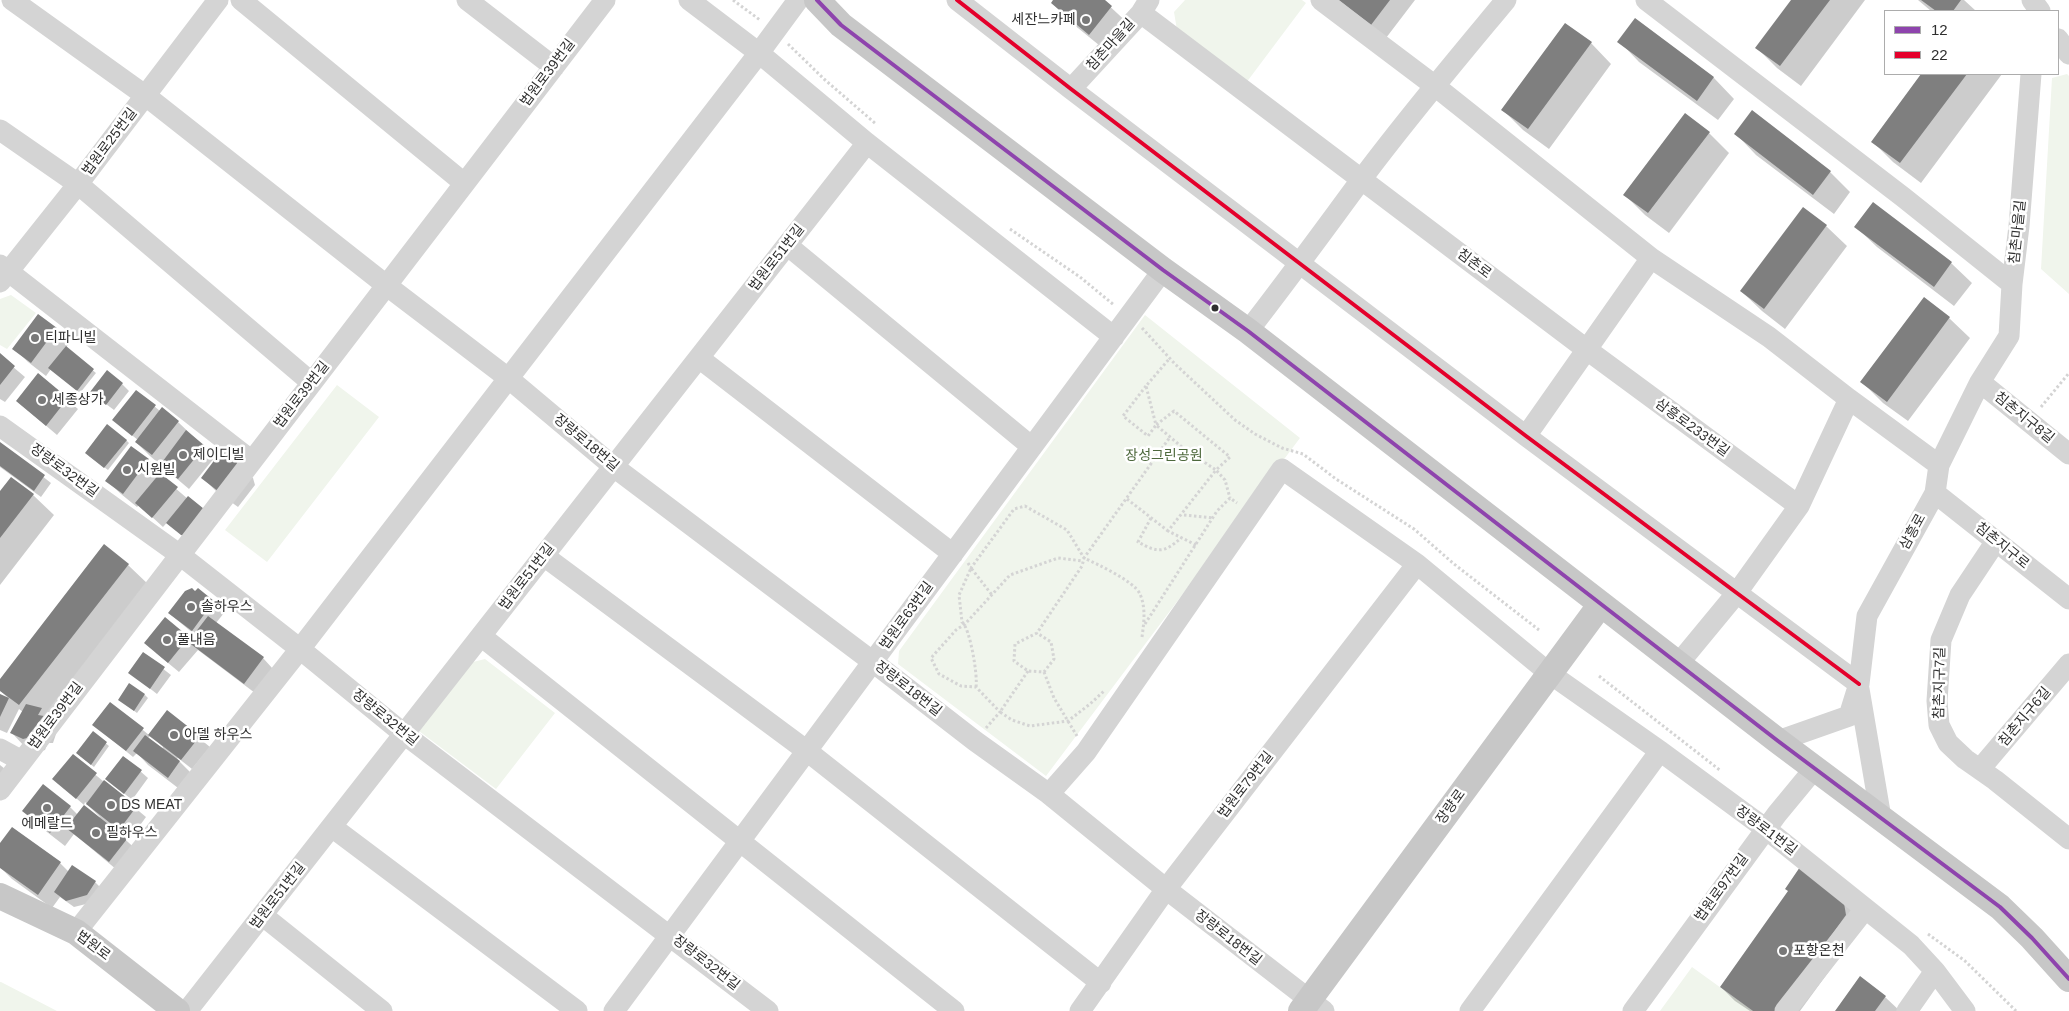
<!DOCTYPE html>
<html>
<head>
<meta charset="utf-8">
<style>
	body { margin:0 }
	#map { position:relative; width:2069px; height:1011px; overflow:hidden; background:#fff; font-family:Arial,sans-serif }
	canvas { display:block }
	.legend { position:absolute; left:1884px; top:10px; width:175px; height:65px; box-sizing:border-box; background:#fff; border:1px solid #acacac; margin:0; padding:6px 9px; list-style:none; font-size:15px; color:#2f2f2f }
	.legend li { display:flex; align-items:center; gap:10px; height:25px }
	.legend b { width:25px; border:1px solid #acacac }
</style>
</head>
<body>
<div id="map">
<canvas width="2069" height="1011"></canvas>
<ul class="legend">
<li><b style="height:6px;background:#8e44ad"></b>12</li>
<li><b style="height:6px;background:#e4002b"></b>22</li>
</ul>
</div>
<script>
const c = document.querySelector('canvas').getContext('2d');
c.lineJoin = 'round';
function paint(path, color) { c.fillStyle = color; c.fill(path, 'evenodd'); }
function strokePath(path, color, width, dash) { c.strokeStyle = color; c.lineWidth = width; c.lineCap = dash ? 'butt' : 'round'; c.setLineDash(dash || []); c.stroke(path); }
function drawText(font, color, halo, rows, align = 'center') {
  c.font = font + ' Arial,"Noto Sans KR",sans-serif'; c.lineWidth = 5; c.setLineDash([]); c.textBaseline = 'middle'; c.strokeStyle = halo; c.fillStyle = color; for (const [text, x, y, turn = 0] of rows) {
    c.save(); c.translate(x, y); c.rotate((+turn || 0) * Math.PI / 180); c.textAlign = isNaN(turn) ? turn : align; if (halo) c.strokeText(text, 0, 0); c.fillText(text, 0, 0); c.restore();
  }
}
paint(new Path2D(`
	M1185,0H1302L1306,3L1246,83L1177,30L1174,12Z
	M2067,74L2069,76V294L2041,269L2052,78Z
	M11,295L36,313L7,349L0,345V299Z
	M1145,315L1300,438L1046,776L898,664L899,651Z
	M337,385L379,417L267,562L225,530Z
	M485,659L555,713L496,789L419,731L469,663Z
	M1692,967L1753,1011H1660Z
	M0,982H1L57,1011H0Z`), '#f0f5ec');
paint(new Path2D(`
	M1055,0H1103L1132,27L1110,54L1073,24L1052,3Z
	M1336,0H1415L1386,38Z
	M1793,0H1865L1801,86L1777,68L1757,48Z
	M1918,0H1964L1976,11H1931Z
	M1635,20L1714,78L1734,99L1718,120L1639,62L1619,41Z
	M1591,43L1611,64L1549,149L1523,130L1503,110Z
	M1923,74H2002L1921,183L1893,162L1873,142Z
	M1709,133L1729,153L1669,233L1645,215L1625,195Z
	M1736,134L1830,172L1850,192L1834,214L1756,155Z
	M1826,226L1847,246L1785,329L1762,311L1741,291Z
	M1856,227L1951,263L1972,283L1954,306L1877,247Z
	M1949,318L1970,338L1908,421L1883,403L1862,382Z
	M57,329L70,342L66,348L96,373L80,393L51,369L46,376L28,362L14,348Z
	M0,356L25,377L5,402L0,399Z
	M38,375L78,409L57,435L17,401Z
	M122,384L129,391L114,410L98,398Z
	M136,391L160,411L178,422L215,457L189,489L150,456L136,442L138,440L120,426Z
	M126,440L129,443L108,470L89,456Z
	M0,443L51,483L41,497L0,467Z
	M132,448L149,460L162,474L161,476L188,499L163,527L139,505L137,507L121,494L107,481Z
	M238,464L253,478L255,485L238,507L216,491L202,477Z
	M0,493L33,495L54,515L0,585Z
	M128,565L149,585L57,731L53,743H48L45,750L38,752L25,747L12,733L23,712L19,709L7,733L0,730V696L9,699L0,690V681Z
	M198,590L224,613L216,623L263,658L273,669L255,693L198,650L179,672L156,653L165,618L191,640L195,635L169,613Z
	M144,654L171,675L157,694L130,673Z
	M145,695L148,698L137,713L122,702Z
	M111,704L149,735L167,712L210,747L192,769L178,758L177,759L194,776L182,791L148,765L137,753L133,757L94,725ZM151,735L163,747L162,749L148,738Z
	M93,733L109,746L94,767L80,756Z
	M73,756L146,817L130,839L118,830L117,832L140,853L123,875L74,834L65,846L38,825L24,811L70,807L78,815L99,818L100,817L85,802L84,805L54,779Z
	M124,757L148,778L132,800L107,779Z
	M0,765L5,769L0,777Z
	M12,829L60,863L69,872L72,867L95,882L102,889L94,902L74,907L60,897L52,908L12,879L0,867V846Z
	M1801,869L1856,912L1860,929L1800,1011H1750L1735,1001L1721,987L1790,891Z
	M1885,997L1900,1011H1836Z`), '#0003');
paint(new Path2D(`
	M1053,0H1105L1112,6L1089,35L1051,3Z
	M1339,0H1390L1371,25Z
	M1791,0H1830L1780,66L1755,48Z
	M1921,0H1961L1953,11H1936Z
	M1635,18L1714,77L1697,101L1617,42Z
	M1565,23L1592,42L1528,129L1501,110Z
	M1921,74H1967L1900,163L1871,142Z
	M1752,110L1831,171L1813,195L1734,134Z
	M1685,113L1710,132L1648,213L1623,195Z
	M1873,202L1952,262L1934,287L1854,227Z
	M1803,207L1827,225L1764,309L1740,291Z
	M1924,297L1950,317L1887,402L1860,382Z
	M38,314L57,328L31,363L12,349Z
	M66,346L94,369L77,391L48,368Z
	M0,353L15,366L0,385Z
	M107,370L123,383L106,405L90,392Z
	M38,373L68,398L46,426L16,401Z
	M136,390L156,405L132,436L112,420Z
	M162,407L179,421L152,455L135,442Z
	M107,424L127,440L104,468L85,453Z
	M186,430L205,446L178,479L160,465Z
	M0,442L45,475L34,491L0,466Z
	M131,446L149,459L123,494L105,481Z
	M222,450L239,463L223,495L201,478Z
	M160,473L178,487L152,518L135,503Z
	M11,477L34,494L0,538V491Z
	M188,496L209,513L187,537L181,535L166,523Z
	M104,544L129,564L19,705L0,691V679Z
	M192,588L195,591L198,588L214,601L192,631L168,613L185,591Z
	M208,616L264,657L244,684L188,642Z
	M165,617L189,637L168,663L144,643Z
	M143,652L165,667L150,689L128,673Z
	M129,683L145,694L134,711L118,700Z
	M0,694L9,698L0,717Z
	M110,702L144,728L126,751L92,725Z
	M26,704L42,708L38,715L44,716L31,737L23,739L10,733Z
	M167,710L200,736L181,760L148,735Z
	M93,731L107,742L91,765L76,753Z
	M145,735L180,761L168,778L133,751Z
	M73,754L97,773L76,799L52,779Z
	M123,756L142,770L124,794L105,779Z
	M104,780L137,806L119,830L86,804Z
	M43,784L71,806L50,833L22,811Z
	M84,805L127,839L109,862L66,828Z
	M12,827L61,862L38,895L0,868V843Z
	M72,865L96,881L87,895L66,901L54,892Z
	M1800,867L1843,897L1846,915L1777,1011H1753L1720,987L1788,891L1785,889Z
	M1860,976L1886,996L1875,1011H1835Z`), '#7f7f7f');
strokePath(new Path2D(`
	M733,0L760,20
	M788,44L824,79L876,124
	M1010,229L1080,277L1114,305
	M1142,328L1175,364L1235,420L1255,434L1282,448L1303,454L1336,479L1414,529L1454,564L1539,630
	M1146,386L1123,416L1148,436L1156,425L1183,448L1216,470L1230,457L1174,411L1156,425L1146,386L1170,358
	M2041,407L2069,373
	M1127,499L1168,531
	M1184,515L1213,518
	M1151,518L1138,542C1158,553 1164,553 1181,538
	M1196,545L1168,531L1216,470L1225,480L1230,498
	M968,563L971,568L1014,509L1025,506L1067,530L1084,558L1082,566L1037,633L1015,644L1014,661L1028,671L1044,672L1054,659L1051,642L1037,633
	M1145,624L1217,511L1230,498L1237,503
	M1142,637C1144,622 1146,608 1140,594C1134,581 1097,564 1084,558L1170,437
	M1028,671L1000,712L1012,720L1030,726L1068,721L1090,704L1104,691
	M1044,672L1054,698L1077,736
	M1599,676L1721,771
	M976,687C978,676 970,628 962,622L959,595L971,568L992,595
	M986,728L1000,712L976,687L961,686L939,674L931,658L956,630L965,624L1010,575L1058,558L1083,561
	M1928,934L1965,961L2016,1011`), '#d4d4d4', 3, [2.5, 2.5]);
strokePath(new Path2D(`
	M12,0L146,96L386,285L508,378L614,467L873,662L975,741L1049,794L1166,889L1324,1011
	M241,0L464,183
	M467,0L554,67
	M689,0L759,53L867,143L1114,337
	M957,0L1071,89L1526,436L1859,684
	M1321,0L1435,86L1651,258L1769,337L1849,399L1939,465
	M1646,0L1903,197L2012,284
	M2032,0L2040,11
	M1141,13L1586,349L1799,506
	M2058,39L2069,54
	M1071,89L1141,13L1149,0
	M0,130L78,184L312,383
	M787,245L1032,447
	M0,265L252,461
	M0,282L78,184L218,0
	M1248,331C1287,281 1324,230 1361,180C1407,118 1457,59 1506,0
	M699,358L953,554
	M1980,382L2069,454
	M0,426L180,555L300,649L404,734L768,1011
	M1526,436L1651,258
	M1935,493L2069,599
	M1996,541L1960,595L1941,640L1937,701L1939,725L1948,743L1965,759L1995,780L2069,839
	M544,556L807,751L1101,983
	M481,636L954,1011
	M1679,663L1736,594L1799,506L1849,399
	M1859,689L1881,818
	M1778,741L1849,716L1859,684L1867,616L1935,493L1939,465L1980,382L2009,336L2012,284L2019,226L2031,74
	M0,749L22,761
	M1980,769L2069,664
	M0,790L605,0
	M1049,794L1086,752L1282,469L1417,564L1549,673L1660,751L1766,829L1911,945L1935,971L1965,1011
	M332,827L577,1011
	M262,915L382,1011
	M76,932L300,649L759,53L798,0
	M187,1011L867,143
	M614,1011L1163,270
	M1080,1011L1166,889L1417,564
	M1470,1011L1660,751
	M1633,1011L1777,814L1815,768
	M1785,1011L1865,909
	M1907,1011L1935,971`), '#d4d4d4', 21);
strokePath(new Path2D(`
	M817,0L841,25L1163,270L1248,331L1778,741L2000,907L2032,938L2069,979
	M0,896L76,932L177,1011
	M1301,1011L1601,604`), '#c7c7c7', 26);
strokePath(new Path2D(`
	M817,0L841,25L1163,270L1248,331L1778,741L2000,907L2032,938L2069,979`), '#8e44ad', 4);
strokePath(new Path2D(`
	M957,0L1071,89L1526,436L1859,684`), '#e4002b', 4);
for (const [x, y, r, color] of [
	[1086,20,5,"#787878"],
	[1215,308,4.5,"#2f2f2f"],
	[35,338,5,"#787878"],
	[42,400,5,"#787878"],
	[183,455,5,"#787878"],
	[127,470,5,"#787878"],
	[191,607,5,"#787878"],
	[167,640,5,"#787878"],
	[174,735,5,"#787878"],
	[111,805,5,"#787878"],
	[47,808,5,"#787878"],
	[96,833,5,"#787878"],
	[1783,951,5,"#787878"]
]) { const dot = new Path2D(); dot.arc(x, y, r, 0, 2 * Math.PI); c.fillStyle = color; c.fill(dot); strokePath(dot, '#fff', 2); }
drawText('14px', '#2f2f2f', '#fff', [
	["세잔느카페",1076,20,"right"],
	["티파니빌",45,338],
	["세종상가",52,400],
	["제이디빌",193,455],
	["시원빌",137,470],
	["솔하우스",201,607],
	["풀내음",177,640],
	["아델 하우스",184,735],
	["DS MEAT",121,805],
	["에메랄드",47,824,"center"],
	["필하우스",106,833],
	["포항온천",1793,951]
], 'left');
drawText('14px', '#2f2f2f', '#fff', [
	["침촌마을길",1111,45,-48],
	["법원로39번길",548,73,-53],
	["법원로25번길",110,142,-53],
	["침촌마을길",2018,232,-84],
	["법원로51번길",777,258,-52],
	["침촌로",1474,264,37],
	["법원로39번길",302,395,-52],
	["침촌지구8길",2024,418,39],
	["삼흥로233번길",1692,428,36],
	["장량로18번길",586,443,40],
	["장량로32번길",64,471,36],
	["삼흥로",1913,532,-61],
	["침촌지구로",2002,546,39],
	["법원로51번길",527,577,-52],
	["법원로63번길",907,616,-54],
	["참촌지구7길",1940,683,-89],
	["장량로18번길",908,689,38],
	["법원로39번길",56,716,-53],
	["침촌지구6길",2025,717,-50],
	["장량로32번길",385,718,39],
	["법원로79번길",1246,785,-52],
	["장량로",1451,807,-54],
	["장량로1번길",1766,831,37],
	["법원로97번길",1722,888,-54],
	["법원로51번길",278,896,-52],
	["장량로18번길",1228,938,38],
	["법원로",93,946,37],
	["장량로32번길",706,963,38]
]);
drawText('14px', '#4e693d', '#fff', [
	["장성그린공원",1164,456]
]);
</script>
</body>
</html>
